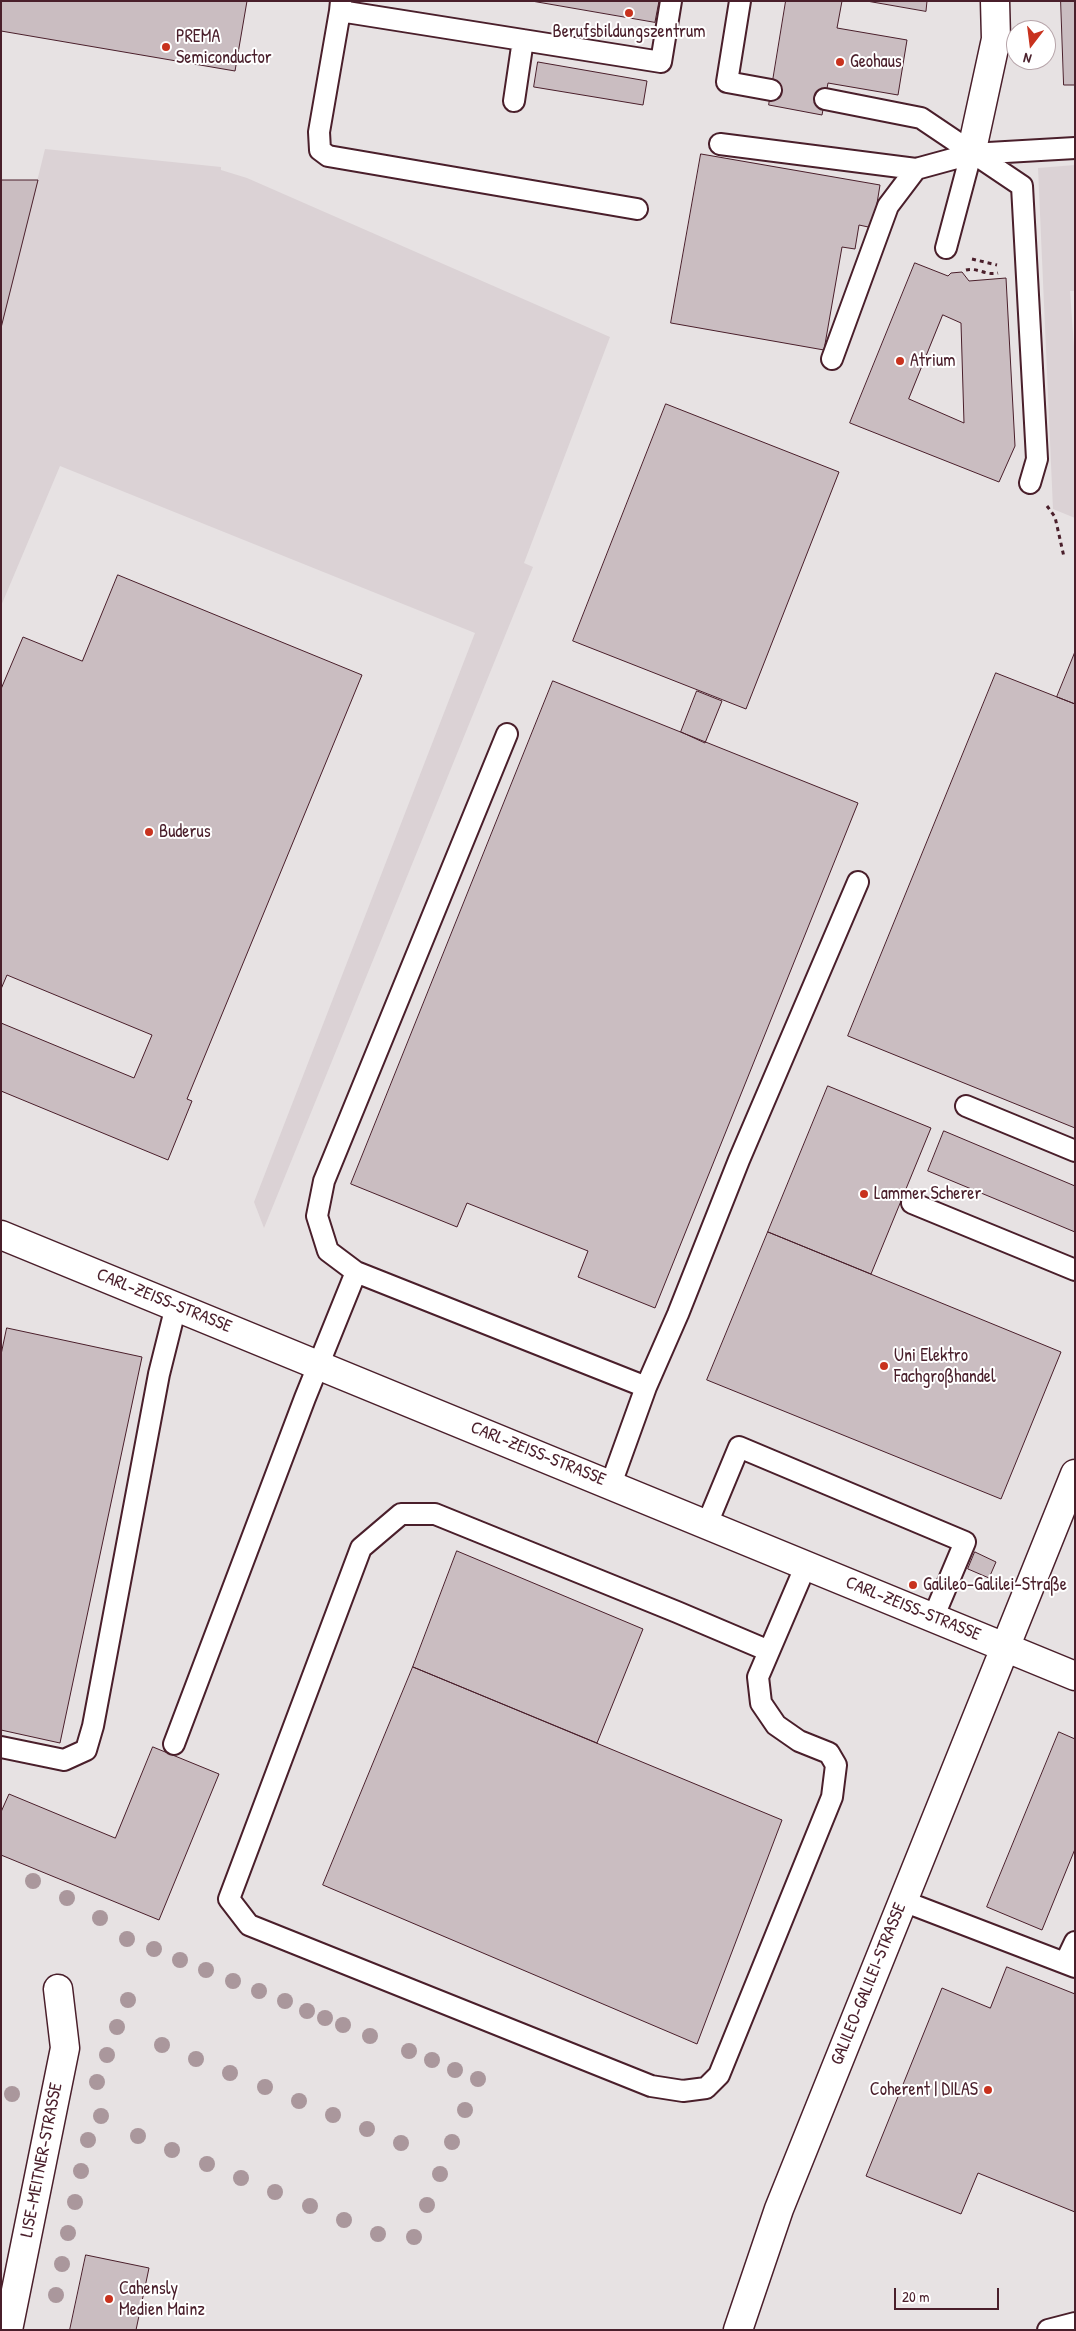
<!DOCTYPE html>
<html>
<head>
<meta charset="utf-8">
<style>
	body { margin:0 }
	#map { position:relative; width:1076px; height:2331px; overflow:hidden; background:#f4f2f2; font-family:"Patrick Hand",sans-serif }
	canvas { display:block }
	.frame { position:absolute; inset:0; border:2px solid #4a1f2b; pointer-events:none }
	.north { position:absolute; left:1006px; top:20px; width:50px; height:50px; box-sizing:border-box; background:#fff; border:1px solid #b7a5aa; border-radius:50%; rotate:195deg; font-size:14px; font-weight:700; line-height:20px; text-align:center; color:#4a1f2b }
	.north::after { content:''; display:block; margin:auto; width:18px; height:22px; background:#c8321e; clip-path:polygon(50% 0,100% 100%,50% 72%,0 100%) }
	.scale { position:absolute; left:894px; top:2288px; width:105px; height:22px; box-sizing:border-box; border:2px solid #4a1f2b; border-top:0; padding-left:6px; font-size:15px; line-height:18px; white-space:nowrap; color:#4a1f2b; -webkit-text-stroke:4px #fff; paint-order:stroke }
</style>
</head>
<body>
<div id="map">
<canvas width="1076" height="2331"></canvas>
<div class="frame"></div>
<div class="north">N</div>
<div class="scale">20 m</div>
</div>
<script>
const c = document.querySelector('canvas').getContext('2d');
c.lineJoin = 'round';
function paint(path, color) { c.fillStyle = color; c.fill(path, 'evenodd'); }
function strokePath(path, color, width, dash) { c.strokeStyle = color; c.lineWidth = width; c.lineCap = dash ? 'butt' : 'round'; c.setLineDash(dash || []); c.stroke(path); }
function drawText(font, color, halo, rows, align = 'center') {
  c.font = font + ' "Patrick Hand",sans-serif'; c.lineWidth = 4; c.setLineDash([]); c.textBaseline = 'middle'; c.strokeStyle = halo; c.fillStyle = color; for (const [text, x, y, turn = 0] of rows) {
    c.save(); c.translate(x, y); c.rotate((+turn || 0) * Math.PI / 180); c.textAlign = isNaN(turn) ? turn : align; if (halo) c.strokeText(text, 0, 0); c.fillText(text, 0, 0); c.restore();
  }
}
paint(new Path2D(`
	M1,1H1075V2330H1ZM1016,30H1046V60H1016Z`), '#e7e2e3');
paint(new Path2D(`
	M45,149L221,167V170L247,178L610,337L524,563L533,567L264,1228L254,1202L475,633L60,466L1,606V328Z
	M1075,165V291H1070L1075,361V518L1053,509L1038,168Z`), '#dbd2d5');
const building = new Path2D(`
	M1,1H247L235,71L1,31Z
	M532,1H659L655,22Z
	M786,1H842L837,28L907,40L898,95L828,83L822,115L769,105Z
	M867,1H927L926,11Z
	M1061,1H1075V85H1064Z
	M538,62L647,81L643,105L534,87Z
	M701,154L880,185L873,228L859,225L855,249L842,247L824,350L671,323Z
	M1,180H38L1,328Z
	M915,263L948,276L951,273L962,272L969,281L1006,278L1015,446L999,482L850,423ZM943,315L961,323L964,423L909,399Z
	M666,404L839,472L746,709L573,641Z
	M118,575L362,675L187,1099L192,1101L168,1160L1,1091V1023L134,1078L152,1035L7,975L1,989V689L23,637L82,661Z
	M1075,652V704L1057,697Z
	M996,673L1075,704V1128L848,1036Z
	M553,681L858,803L655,1308L578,1277L588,1251L467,1203L457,1227L351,1184Z
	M697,691L722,701L705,743L681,732Z
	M828,1086L931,1128L871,1274L768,1232Z
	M944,1131L1075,1186V1232L928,1171Z
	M768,1232L1061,1352L1001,1499L707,1380Z
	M7,1328L142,1357L60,1743L1,1730V1355Z
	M457,1551L643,1629L597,1743L413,1667Z
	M975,1552L996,1562L989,1578L968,1569Z
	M413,1667L782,1820L697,2044L323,1885Z
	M1059,1732L1075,1739V1849L1042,1930L987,1907Z
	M153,1747L219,1774L159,1920L1,1855V1812L9,1794L115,1838Z
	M1007,1967L1075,1994V2212L978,2173L961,2214L866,2176L942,1988L990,2008Z
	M86,2255L149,2268L136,2330H70Z`);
paint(building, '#cabdc1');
strokePath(building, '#4a1f2b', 1);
const lane = new Path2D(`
	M341,1L340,11L661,62L671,1
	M740,1L727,82L771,90
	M340,11L319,132L320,150L328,156L637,209
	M825,99L921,118L1022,186L1037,459L1030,483
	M514,101L523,40
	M720,144L916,169L971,154L1075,148
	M946,248L971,154
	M832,359L888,206L916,169
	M966,1106L1075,1151
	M912,1203L1075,1270
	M356,1272L646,1387L611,1484
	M646,1387L678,1314L739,1160L858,882
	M707,1524L739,1447L965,1542L933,1618
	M769,1651L677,1612L435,1514H401L361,1548L229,1899L249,1925L651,2086L683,2091L706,2088L719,2075L832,1797L836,1765L829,1753L799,1741L776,1725L761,1703L758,1677L806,1565
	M174,1744L305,1398L356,1272L328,1251L317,1216L324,1181L507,734
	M1,1747L64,1760L86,1750L93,1726L159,1374L176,1306
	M903,1901L1075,1967
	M1065,1963L1075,1942
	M1048,2330L1075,2323`);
const street = new Path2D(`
	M971,154L996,39L995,1
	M1,1235L1075,1676
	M8,2330L65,2048L58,1989
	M738,2330L779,2209L1075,1474`);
strokePath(lane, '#4a1f2b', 24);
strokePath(street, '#4a1f2b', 31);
strokePath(new Path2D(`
	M972,259L997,265
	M966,270C977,267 986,276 998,273
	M1047,506L1055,517L1064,557`), '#4a1f2b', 3, [4, 4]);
strokePath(lane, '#fff', 20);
strokePath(street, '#fff', 28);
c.fillStyle = '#aa979c';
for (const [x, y] of [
	[33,1881],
	[67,1898],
	[100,1918],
	[127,1939],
	[154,1949],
	[180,1960],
	[206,1970],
	[233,1981],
	[259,1991],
	[128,2000],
	[285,2001],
	[307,2011],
	[325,2018],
	[343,2025],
	[117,2027],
	[370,2036],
	[162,2045],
	[409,2051],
	[107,2055],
	[196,2059],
	[432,2060],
	[455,2070],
	[230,2073],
	[478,2079],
	[97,2082],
	[265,2087],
	[12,2094],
	[299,2101],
	[465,2110],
	[333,2115],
	[101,2116],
	[367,2129],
	[138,2136],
	[88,2140],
	[452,2142],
	[401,2143],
	[172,2150],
	[207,2164],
	[81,2171],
	[440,2174],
	[241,2178],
	[275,2192],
	[75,2202],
	[427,2205],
	[310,2206],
	[344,2220],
	[68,2233],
	[378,2234],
	[414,2237],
	[62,2264],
	[56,2295]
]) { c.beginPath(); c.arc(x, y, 8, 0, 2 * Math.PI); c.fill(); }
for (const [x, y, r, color] of [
	[629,13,5,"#c8321e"],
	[166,47,5,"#c8321e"],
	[840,62,5,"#c8321e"],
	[900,361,5,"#c8321e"],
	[149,832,5,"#c8321e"],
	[864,1194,5,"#c8321e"],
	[884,1366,5,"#c8321e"],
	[913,1585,5,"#c8321e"],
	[988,2090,5,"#c8321e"],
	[109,2299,5,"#c8321e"]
]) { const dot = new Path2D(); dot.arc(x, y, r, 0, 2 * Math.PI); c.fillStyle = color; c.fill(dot); strokePath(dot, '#fff', 2); }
drawText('18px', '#4a1f2b', '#fff', [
	["Berufsbildungszentrum",629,32,"center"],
	["PREMA",176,37],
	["Semiconductor",176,58],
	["Geohaus",850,62],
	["Atrium",910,361],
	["Buderus",159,832],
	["Lammer Scherer",874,1194],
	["Uni Elektro",894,1356],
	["Fachgroßhandel",894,1377],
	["Galileo-Galilei-Straße",923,1585],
	["Coherent | DILAS",978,2090,"right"],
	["Cahensly",119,2289],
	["Medien Mainz",119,2310]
], 'left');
drawText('18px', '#4a1f2b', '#fff', [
	["CARL-ZEISS-STRASSE",164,1301,22],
	["CARL-ZEISS-STRASSE",538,1454,22],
	["CARL-ZEISS-STRASSE",913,1609,22],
	["GALILEO-GALILEI-STRASSE",869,1984,-68],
	["LISE-MEITNER-STRASSE",42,2160,-79]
]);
</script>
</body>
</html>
